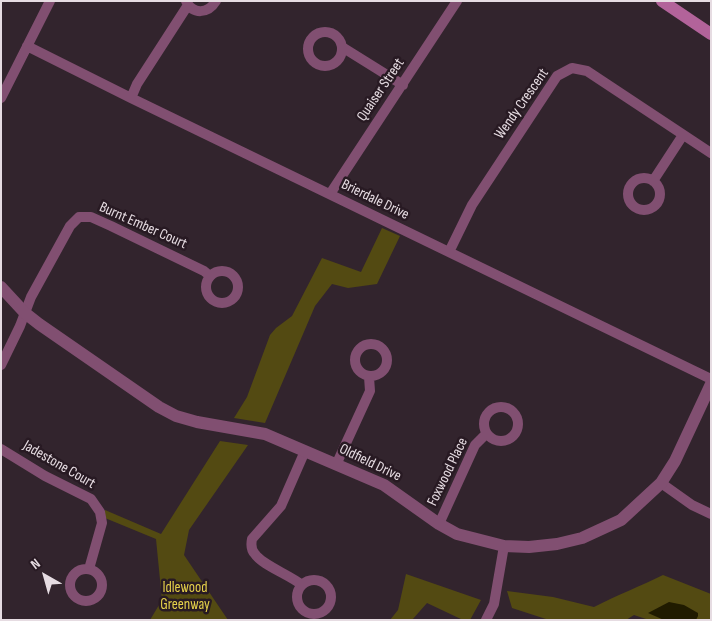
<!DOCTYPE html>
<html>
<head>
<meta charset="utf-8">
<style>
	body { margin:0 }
	#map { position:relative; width:712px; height:621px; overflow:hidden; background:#32242d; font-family:"Sofia Sans Condensed",sans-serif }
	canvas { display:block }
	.frame { position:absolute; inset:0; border:2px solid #e6dce2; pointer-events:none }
	.north { position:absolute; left:20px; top:551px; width:50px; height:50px; -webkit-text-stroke:4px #281a23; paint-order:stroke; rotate:322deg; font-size:14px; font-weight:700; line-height:20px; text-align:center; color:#e6dce2 }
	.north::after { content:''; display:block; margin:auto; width:18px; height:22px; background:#e6dce2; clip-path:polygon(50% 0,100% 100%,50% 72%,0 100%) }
</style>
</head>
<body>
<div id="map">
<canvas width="712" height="621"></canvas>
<div class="frame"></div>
<div class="north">N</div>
</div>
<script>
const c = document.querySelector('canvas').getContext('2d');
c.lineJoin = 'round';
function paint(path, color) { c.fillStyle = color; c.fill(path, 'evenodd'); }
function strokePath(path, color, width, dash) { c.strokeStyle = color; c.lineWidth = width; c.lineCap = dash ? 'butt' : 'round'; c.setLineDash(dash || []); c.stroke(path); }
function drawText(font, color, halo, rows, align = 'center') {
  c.font = font + ' "Sofia Sans Condensed",sans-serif'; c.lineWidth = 5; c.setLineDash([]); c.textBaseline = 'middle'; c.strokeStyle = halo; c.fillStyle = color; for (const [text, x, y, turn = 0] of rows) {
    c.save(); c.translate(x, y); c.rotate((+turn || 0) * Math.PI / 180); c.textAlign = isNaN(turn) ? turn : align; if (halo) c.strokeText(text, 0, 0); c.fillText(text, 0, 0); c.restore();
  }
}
paint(new Path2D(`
	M382,228L400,236L377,284L348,288L332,284L315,306L265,423L234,418L247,397L270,335L276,328L292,316L322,258L361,272Z
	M220,441L248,445L189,530L184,555L228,620H150L162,600L156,539L105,518V510L161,534Z
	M406,574L481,600L470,620H463L427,603L412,620H390L398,610Z
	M663,575L711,594V620H649L634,615L626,620H549L512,608L507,591L553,597L594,607C617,595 641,586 663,575Z`), '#534a12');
paint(new Path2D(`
	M669,602L684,605L698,613V616L696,620H664L648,613Z`), '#201b00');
strokePath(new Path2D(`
	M186,1C193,15 208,14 216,1
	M308 49a17 17 0 1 1 34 0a17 17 0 1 1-34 0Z
	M27,46L131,98L711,379
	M342,47L403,85
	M1,98L50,1
	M131,98L137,84L188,5
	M628 194a16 16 0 1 1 32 0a16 16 0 1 1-32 0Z
	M653,181L683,135
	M330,194L457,1
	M449,252L472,205L557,76L572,68L587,71L711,153
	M206 287a16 16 0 1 1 32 0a16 16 0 1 1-32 0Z
	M355 360a16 16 0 1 1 32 0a16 16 0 1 1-32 0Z
	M1,365L20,326L31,297L70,226L79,217H91L111,226L204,271L210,276
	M484 424a17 17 0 1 1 34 0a17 17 0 1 1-34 0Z
	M1,449L45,476L91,499L100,512L102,523L89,569
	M336,465L370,391L369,377
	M661,483L692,505L711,514
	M439,524L475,445L486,434
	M70 585a16 16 0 1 1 32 0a16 16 0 1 1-32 0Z
	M297 597a17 17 0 1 1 34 0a17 17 0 1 1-34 0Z
	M302,585C290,575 262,565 255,554C251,550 251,544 252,539L281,506L305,451
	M486,620L494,604L504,546`), '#814f71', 10);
strokePath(new Path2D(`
	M1,287L25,313L39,324L159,407L176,416L197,422L265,434L384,485L439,524L457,534L504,546L529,547L557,544L582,538L621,520L661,483L675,461L711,384`), '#814f71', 12);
strokePath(new Path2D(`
	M662,1L711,34`), '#b2639a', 12);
drawText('15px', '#e6dce2', '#281a23', [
	["Quaiser Street",381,90,-56],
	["Wendy Crescent",522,104,-55],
	["Brierdale Drive",375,200,26],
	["Burnt Ember Court",143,226,24],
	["Oldfield Drive",370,463,26],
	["Jadestone Court",59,465,30],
	["Foxwood Place",448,472,-64]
]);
drawText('15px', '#e6d14a', '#281a23', [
	["Idlewood",185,588],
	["Greenway",185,605]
]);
</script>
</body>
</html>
